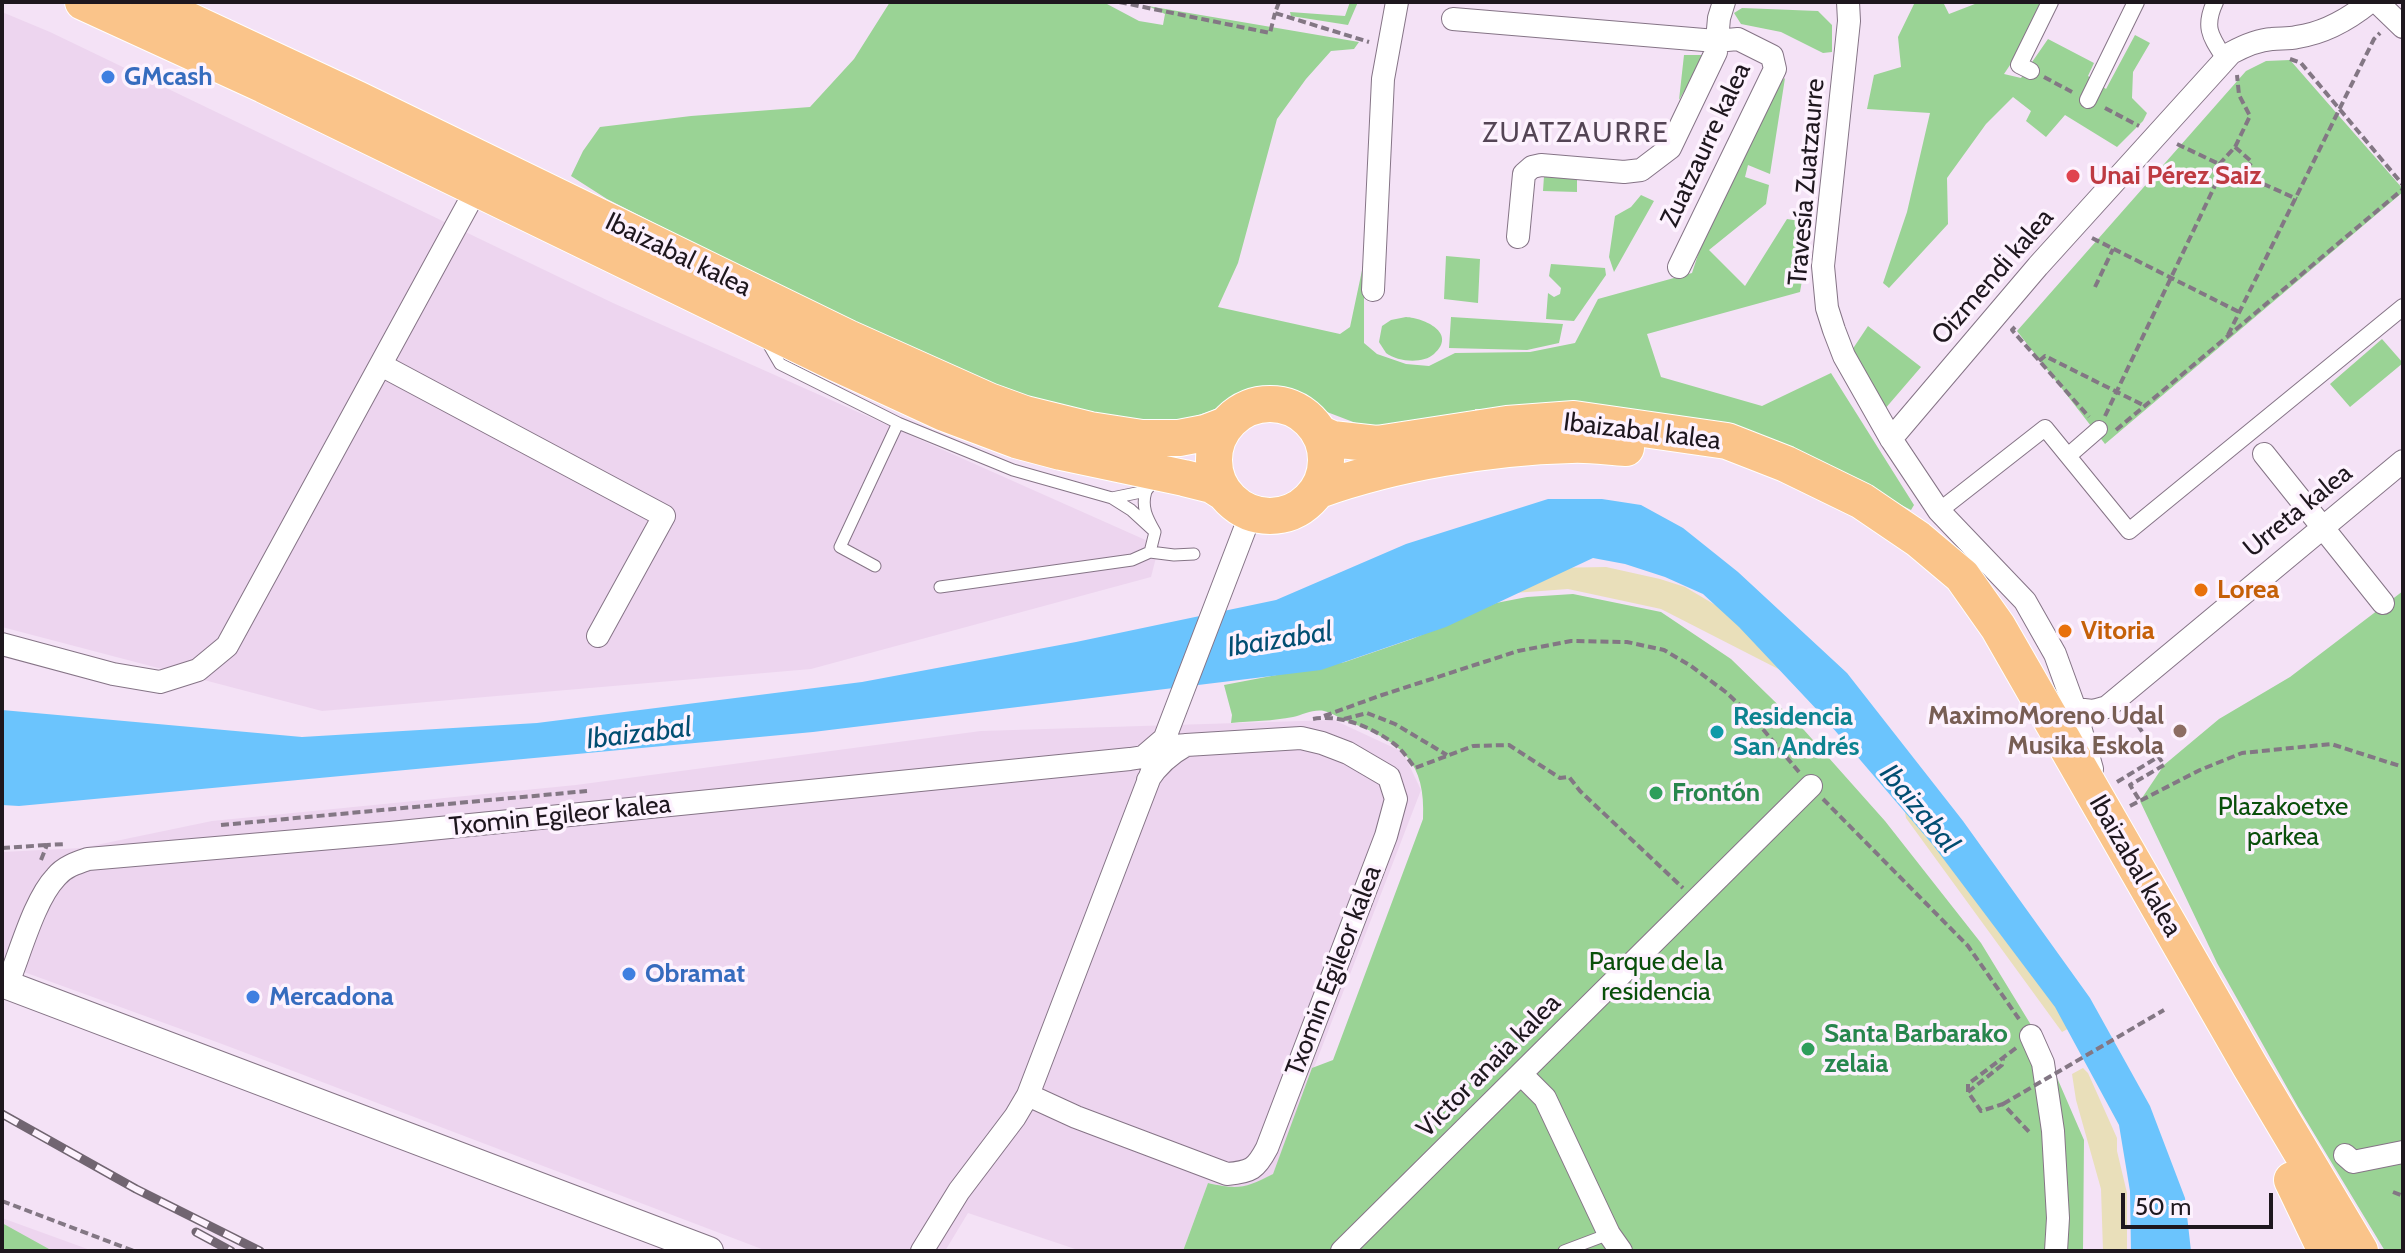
<!DOCTYPE html>
<html>
<head>
<meta charset="utf-8">
<style>
	body { margin:0 }
	#map { position:relative; width:2405px; height:1253px; overflow:hidden; background:#f4e2f6; font-family:Cabin,sans-serif }
	canvas { display:block }
	.frame { position:absolute; inset:0; border:4px solid #1e171e; pointer-events:none }
	.scale { position:absolute; left:2121px; top:1193px; width:152px; height:36px; box-sizing:border-box; border:4px solid #1e171e; border-top:0; padding-left:10px; font-size:24px; line-height:28px; white-space:nowrap; color:#1e171e; -webkit-text-stroke:6px #fdf2fe; paint-order:stroke }
</style>
</head>
<body>
<div id="map">
<canvas width="2405" height="1253"></canvas>
<div class="frame"></div>
<div class="scale">50 m</div>
</div>
<script>
const c = document.querySelector('canvas').getContext('2d');
c.lineJoin = 'round';
function paint(path, color) { c.fillStyle = color; c.fill(path, 'evenodd'); }
function strokePath(path, color, width, dash) { c.strokeStyle = color; c.lineWidth = width; c.lineCap = dash ? 'butt' : 'round'; c.setLineDash(dash || []); c.stroke(path); }
function drawText(font, color, halo, rows, align = 'center') {
  c.font = font + ' Cabin,sans-serif'; c.lineWidth = 7; c.setLineDash([]); c.textBaseline = 'middle'; c.strokeStyle = halo; c.fillStyle = color; for (const [text, x, y, turn = 0] of rows) {
    c.save(); c.translate(x, y); c.rotate((+turn || 0) * Math.PI / 180); c.textAlign = isNaN(turn) ? turn : align; if (halo) c.strokeText(text, 0, 0); c.fillText(text, 0, 0); c.restore();
  }
}
paint(new Path2D(`
	M2,12L50,32L613,303L1159,546L1151,577L811,669L322,711L2,627Z
	M1334,720L1403,752L1421,790L1273,1174L1251,1186L1233,1189L1208,1183L1183,1251H1081L968,1213L945,1251H767L222,1044L2,964V852L82,848L212,821L576,785L981,731Z
	M2,1218L93,1251H2Z`), '#edd5ef');
paint(new Path2D(`
	M890,2H1091L1107,4L1139,21L1163,25L1165,14L1148,6L1359,42L1354,49L1331,51L1306,79L1277,119L1238,263L1218,307L1340,334L1350,327L1364,261V343L1377,354L1406,364L1429,366L1455,353L1530,352L1575,343L1598,299L1692,273L1712,212L1768,92L1785,78L1770,174L1748,165L1745,177L1769,185L1766,204L1709,250L1745,286L1787,219L1812,223L1800,292L1647,334L1661,377L1762,406L1831,373L1914,505L1911,510L1779,444L1699,422L1630,409H1475V418L1382,433L1327,412L1304,399L1275,391L1244,394L1211,411L1168,425L1121,420L1029,398L972,378L765,279L607,199L571,176L583,151L600,127L691,116L810,107L854,59Z
	M1350,2H1358L1348,25L1291,16L1290,12L1345,16Z
	M1915,2H1943L1949,14L1980,2H2044L2016,56L2004,74L2021,78L2048,39L2094,63L2088,76L2106,89L2135,35L2150,43L2133,72L2132,98L2147,113L2143,121L2117,147L2065,115L2046,137L2026,121L2031,111L2013,97L1986,124L1947,178L1948,224L1889,288L1883,283L1907,212L1930,113L1867,109L1874,75L1901,67L1898,37Z
	M1742,8L1818,11L1832,25V52L1823,53L1781,32L1741,24L1734,13Z
	M1684,55H1705L1679,100Z
	M2290,60L2403,189V192L2105,444L2017,331L2246,71L2266,61Z
	M1544,176L1577,178V192L1543,191Z
	M1641,195L1654,201L1614,272L1609,257L1615,216L1631,207Z
	M1446,256L1480,259L1478,303L1444,299Z
	M1551,264L1605,268L1606,275L1574,321L1546,319L1548,293L1554,297L1560,294L1561,288L1549,276Z
	M1406,317C1424,318 1458,333 1434,354C1423,364 1398,362 1386,353C1385,351 1380,344 1379,342L1382,326L1391,320Z
	M1451,317L1563,324L1559,343L1527,350L1449,348Z
	M1868,326L1921,367L1884,410L1850,353Z
	M2382,339L2403,363L2350,407L2330,384Z
	M2403,591V1251H2385L2298,1107L2217,963L2140,801L2164,765L2219,719L2290,677Z
	M1573,594L1661,612L1731,659L1804,730L1885,821L1981,943L2042,1043L2084,1140L2083,1251H1183L1208,1183C1238,1190 1246,1188 1273,1174L1312,1068L1333,1060L1423,819C1426,762 1402,743 1352,723C1343,720 1333,713 1324,711C1313,709 1303,715 1293,717C1273,721 1252,721 1231,723L1232,715L1224,685L1345,662L1412,639L1496,603L1527,597Z
	M2,1223L49,1249L58,1251H2Z`), '#9ad395');
paint(new Path2D(`
	M1606,567L1660,579L1685,587L1771,638L1792,676L1661,609L1568,589L1460,597L1548,568Z
	M1904,807L2075,1025L2062,1032L1906,818Z
	M2083,1068L2088,1073L2117,1138V1151L2127,1193V1251H2103L2101,1189L2076,1100L2072,1074Z`), '#e9dfba');
paint(new Path2D(`
	M1548,499H1602L1641,505L1683,528L1738,572L1847,673L1963,821L2090,998L2150,1106L2185,1198L2191,1251H2131L2130,1191L2119,1125L2055,1007L1933,845L1820,713L1739,627L1703,594L1665,577L1625,564L1593,558L1446,627L1321,670L813,732L19,806L2,805V710L302,737L537,723L862,682L1076,642L1276,600L1406,544Z`), '#6bc4fd');
const service = new Path2D(`
	M766,340L780,364L898,423
	M1112,498L1146,491L1149,487
	M1150,552L1174,555L1194,554
	M875,566L840,547L898,423L1013,470L1112,498L1131,510L1155,532
	M940,587L1132,560L1150,552L1155,532C1147,518 1141,507 1146,491
	M1564,1251L1609,1234`);
const pedestrian = new Path2D(`
	M2215,2C2203,28 2211,37 2225,59
	M2031,71L2019,65L2050,2
	M2088,100L2136,2
	M2068,456L2099,429
	M1939,511L2045,428L2129,531L2403,307`);
const minor = new Path2D(`
	M1848,2L1849,21L1823,266L1827,308L1834,330L1844,356L1891,439L1939,511L2025,601L2055,654L2075,709L2092,769
	M2377,2L2403,27
	M1453,19L1716,41L1738,39L1772,56L1775,69L1679,267
	M1518,237L1524,174L1532,167L1541,165L1624,172L1641,170L1670,148L1716,52L1719,18L1724,2
	M1373,290L1383,79L1397,2
	M381,365L664,516L598,636
	M1891,439L2038,266L2231,53C2244,46 2257,40 2272,39C2280,38 2289,39 2297,37C2325,33 2349,19 2370,2
	M2264,454L2383,603
	M2,644L113,674L160,682L198,670L227,646L477,188
	M2075,709L2093,711L2107,707L2403,461
	M7,985C20,954 34,900 56,877C64,867 76,863 88,859L390,833L1130,759L1143,757L1164,739C1171,747 1176,746 1186,745
	M2031,1036L2043,1063L2053,1131L2058,1218L2056,1251
	M1521,1074L1545,1098L1609,1234L1621,1251
	M1028,1095L1076,1117L1227,1174C1251,1172 1256,1169 1267,1148L1386,836L1396,799L1389,777L1348,753L1322,743L1301,738L1186,745C1170,754 1158,764 1148,780
	M2345,1155L2353,1162L2403,1152
	M922,1251L959,1191L1015,1117L1028,1095L1251,513
	M1342,1251L1811,786`);
const tertiary = new Path2D(`
	M2,983L709,1251`);
const trunk = new Path2D(`
	M83,2L264,85L836,363L944,413L1016,440L1061,452L1184,478L1212,485L1223,492
	M149,2L357,99L848,338L989,401L1025,414L1090,430L1142,438H1179L1205,433L1226,425
	M1214 460a56 56 0 1 1 112 0a56 56 0 1 1-112 0Z
	M1321,434L1332,439L1377,444L1507,424L1574,419L1727,441L1786,464L1862,501L1918,539L1962,576L1998,627L2250,1066L2360,1251
	M1319,490C1395,463 1490,447 1571,445C1589,444 1608,447 1626,448
	M2292,1180L2326,1251`);
strokePath(service, '#857486', 13);
strokePath(pedestrian, '#857486', 18);
strokePath(minor, '#857486', 24);
strokePath(tertiary, '#857486', 30);
strokePath(trunk, '#fff', 38);
strokePath(new Path2D(`
	M1119,2L1270,33L1275,13
	M1279,2L1275,13L1369,42
	M2290,59L2301,63L2403,185
	M2044,77L2072,92
	M2105,108L2139,126
	M2177,144L2219,164
	M2235,147L2252,162L2232,185L2214,170L2235,147L2250,116L2239,95L2237,75
	M2241,174L2297,199
	M2092,238L2239,312
	M2095,287L2113,249
	M2015,327L2012,330L2089,417
	M2228,335L2374,39L2380,33
	M2039,361L2045,356L2145,406
	M2105,416L2220,175
	M2116,430L2403,189
	M2131,715L2164,765L2130,785L2140,801
	M1324,716L1382,695L1518,651L1571,641L1627,642L1664,650L1691,666L1727,693L1756,721L1799,772
	M1313,719C1339,714 1372,727 1393,743C1402,749 1408,759 1415,768L1473,746L1509,745L1560,778L1569,777L1580,791L1683,888
	M1344,719L1367,713L1395,724L1447,755
	M2117,782L2158,757
	M1823,799L1968,946L2019,1019
	M2130,806L2200,770L2242,753L2331,744L2403,767
	M221,825L587,791
	M2,848L47,845
	M41,860L47,845L66,844
	M2016,1048L1968,1084V1092L1981,1111L2003,1104L2031,1134
	M1968,1092L2002,1065L2003,1059
	M2393,1192L2403,1196
	M2,1201L134,1251`), '#837784', 4, [8, 4]);
strokePath(service, '#fff', 11);
strokePath(pedestrian, '#fff', 16);
strokePath(minor, '#fff', 22);
strokePath(tertiary, '#fff', 28);
strokePath(trunk, '#fac48a', 36);
const rail = new Path2D(`
	M2,1114L136,1189L260,1251
	M196,1232L231,1251`);
strokePath(rail, '#716571', 9);
strokePath(rail, '#fdf2fe', 6, [18]);
strokePath(new Path2D(`
	M2003,1104L2164,1010`), '#837784', 4, [8, 4]);
for (const [x, y, r, color] of [
	[108,77,8,"#3f7fe0"],
	[2073,176,8,"#e0444e"],
	[2201,590,8,"#e8710a"],
	[2065,631,8,"#e8710a"],
	[2180,731,8,"#8d6e63"],
	[1717,732,8,"#0f9aa8"],
	[1656,793,8,"#2e9e5b"],
	[629,974,8,"#3f7fe0"],
	[253,997,8,"#3f7fe0"],
	[1808,1049,8,"#2e9e5b"]
]) { const dot = new Path2D(); dot.arc(x, y, r, 0, 2 * Math.PI); c.fillStyle = color; c.fill(dot); strokePath(dot, '#fdf2fe', 3); }
drawText('bold 26px', '#366cbe', '#fdf2fe', [
	["GMcash",124,77],
	["Obramat",645,974],
	["Mercadona",269,997]
], 'left');
drawText('26px', '#1e171e', '#fdf2fe', [
	["Zuatzaurre kalea",1706,145,-65],
	["Travesía Zuatzaurre",1807,182,-85],
	["Ibaizabal kalea",678,255,26],
	["Oizmendi kalea",1993,277,-49],
	["Ibaizabal kalea",1642,432,7],
	["Urreta kalea",2298,511,-39],
	["Txomin Egileor kalea",560,816,-6],
	["Ibaizabal kalea",2135,866,60],
	["Txomin Egileor kalea",1334,971,-69],
	["Victor anaia kalea",1489,1066,-45]
]);
drawText('bold 26px', '#be3a42', '#fdf2fe', [
	["Unai Pérez Saiz",2089,176]
], 'left');
drawText('bold 26px', '#c56008', '#fdf2fe', [
	["Lorea",2217,590],
	["Vitoria",2081,631]
], 'left');
drawText('bold 26px', '#785e54', '#fdf2fe', [
	["MaximoMoreno Udal",2164,716],
	["Musika Eskola",2164,746]
], 'right');
drawText('bold 26px', '#0d838f', '#fdf2fe', [
	["Residencia",1733,717],
	["San Andrés",1733,747]
], 'left');
drawText('bold 26px', '#27864d', '#fdf2fe', [
	["Frontón",1672,793],
	["Santa Barbarako",1824,1034],
	["zelaia",1824,1064]
], 'left');
drawText('26px', '#094f0a', '#fdf2fe', [
	["Plazakoetxe",2283,807],
	["parkea",2283,837],
	["Parque de la",1656,962],
	["residencia",1656,992]
]);
c.letterSpacing = '2px';
drawText('28px', '#544555', '#fdf2fe', [
	["ZUATZAURRE",1576,134]
]);
c.letterSpacing = '0px';
drawText('italic 28px', '#024e72', '#fdf2fe', [
	["Ibaizabal",1280,640,-9],
	["Ibaizabal",639,734,-7],
	["Ibaizabal",1919,809,50]
]);
</script>
</body>
</html>
